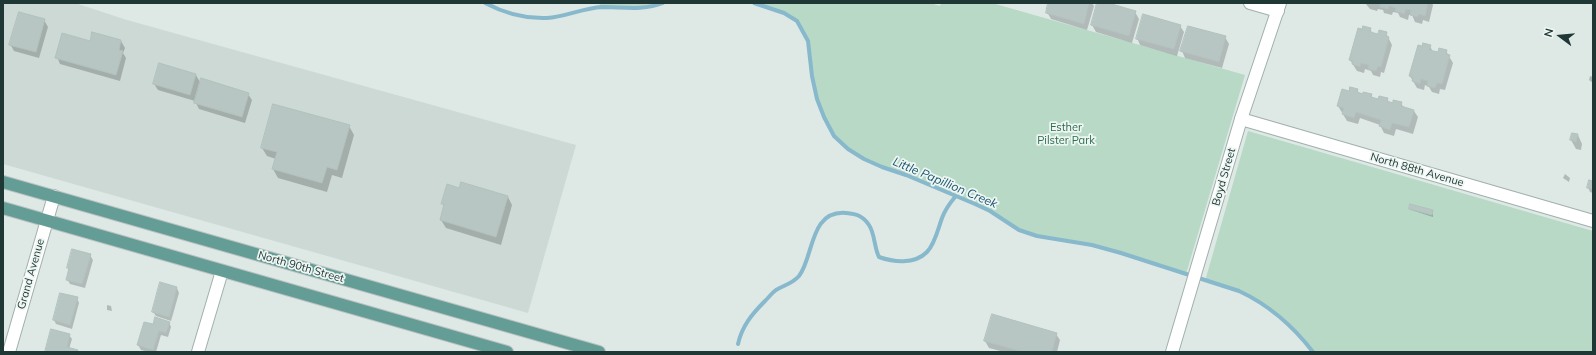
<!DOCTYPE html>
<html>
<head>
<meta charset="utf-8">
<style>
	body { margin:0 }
	#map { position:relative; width:1596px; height:355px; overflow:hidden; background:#dee9e6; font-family:Mulish,sans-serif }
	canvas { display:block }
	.frame { position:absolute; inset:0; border:4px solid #203835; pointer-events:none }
	.north { position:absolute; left:1540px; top:16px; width:40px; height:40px; -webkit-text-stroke:3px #eef6f3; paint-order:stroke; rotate:286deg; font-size:11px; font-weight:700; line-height:16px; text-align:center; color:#203835 }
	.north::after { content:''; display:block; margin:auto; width:14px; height:18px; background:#203835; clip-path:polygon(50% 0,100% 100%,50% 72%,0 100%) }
</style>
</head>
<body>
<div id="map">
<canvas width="1596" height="355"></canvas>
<div class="frame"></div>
<div class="north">N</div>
</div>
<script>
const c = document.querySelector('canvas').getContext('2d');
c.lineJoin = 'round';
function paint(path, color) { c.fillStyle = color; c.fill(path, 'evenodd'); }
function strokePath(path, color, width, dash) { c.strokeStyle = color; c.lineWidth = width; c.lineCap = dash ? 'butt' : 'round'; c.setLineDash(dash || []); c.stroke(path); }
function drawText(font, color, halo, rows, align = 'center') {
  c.font = font + ' Mulish,sans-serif'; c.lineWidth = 3.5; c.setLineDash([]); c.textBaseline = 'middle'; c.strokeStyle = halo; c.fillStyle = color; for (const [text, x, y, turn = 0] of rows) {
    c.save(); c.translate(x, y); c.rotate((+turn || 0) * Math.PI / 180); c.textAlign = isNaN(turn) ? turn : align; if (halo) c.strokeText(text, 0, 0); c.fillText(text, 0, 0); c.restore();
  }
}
paint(new Path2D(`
	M3,3H75L127,20L576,145L528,313L3,164Z`), '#ccd9d5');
paint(new Path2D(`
	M600,3H663L643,8L599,7Z
	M754,3H930L940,6L941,3H992L1245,75L1186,274L1092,245L1037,236L1019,230L990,211L906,175L882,167L848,149L834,136L824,117L817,99L812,76L808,41L804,30L797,21L784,13Z
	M1248,131L1593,231V352H1313C1284,313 1252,293 1205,281Z`), '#b7d9c6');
paint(new Path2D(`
	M1049,3H1092L1094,6L1087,30L1051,19L1047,12Z
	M1098,3H1104L1135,12L1139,19L1132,43L1096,32L1092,25Z
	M1365,3H1432L1433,5L1429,22L1423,20L1422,24L1415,22L1412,15H1409L1408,20L1400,17L1398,13L1393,12L1392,15L1384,13L1383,10L1378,9L1377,11L1370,9Z
	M44,20L48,27L39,58L14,51L10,44Z
	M1180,26L1184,32L1177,56L1140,45L1137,38Z
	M1370,29L1373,34L1378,35L1386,33L1392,45L1384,73L1381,72L1380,77L1373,75L1371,71L1365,69L1364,73L1357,71L1350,60Z
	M93,33L121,41L125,48L123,53L126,58L120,81L60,64L57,57L90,42Z
	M1225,37L1229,44L1222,68L1185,58L1182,51Z
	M1430,46L1433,52L1438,53L1446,51L1453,63L1445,90L1440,89L1439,94L1432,92L1429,87L1425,85L1424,90L1417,88L1410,76Z
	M160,64L196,75L201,84L248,94L252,100L245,123L199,109L195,101L158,90L154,84Z
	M1590,76L1593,77V83L1589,80Z
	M1357,90L1360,94L1371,95L1373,98L1379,100L1387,99L1389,103L1393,104L1401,103L1404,108L1414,111L1418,117L1413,134L1396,129L1394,136L1384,133L1380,125L1360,118L1358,124L1347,121L1338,106L1350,92Z
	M349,126L354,135L342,178L332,175L327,192L278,178L273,169L276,159L267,156L262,148Z
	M1578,135L1582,144L1581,150L1576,149L1571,140Z
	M1565,174L1570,178L1569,182L1563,178Z
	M1593,182V193L1590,192L1588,187Z
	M460,189L508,197L512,205L501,245L446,228L441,220L445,207L442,203Z
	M1411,205L1433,211V217L1411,210Z
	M90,255L93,260L85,288L70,284L67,279L70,270L68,268Z
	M177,288L179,293L171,321L156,316L153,312Z
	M77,298L79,303L72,329L56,324L54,320Z
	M107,305L111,306L112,311L107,310Z
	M169,322L171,327L168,337L161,335L156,352H149L141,350L138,345L154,326Z
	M1056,334L1060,340L1057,352H1004L989,348L985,341Z
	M69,335L72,339L69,349L78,352H46Z`), '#0003');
strokePath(new Path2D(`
	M485,3C504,13 525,19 547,18C565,17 583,8 602,7C622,7 643,11 663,3
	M754,3L784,13L797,21L808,41L812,76L817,99L824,117L834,136L848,149L864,159L882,167L906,175L975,204L990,211L1019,230L1037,236L1092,245L1121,253L1239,291C1269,305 1293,326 1313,352
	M738,344C742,326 752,314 765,301C768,298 772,293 776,290C784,285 792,284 799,276C814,257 809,210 846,213C857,214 863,216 869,225C875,234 874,247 879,257C893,262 914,265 927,252C935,244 938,229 942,218C945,210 950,203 955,197`), '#88b8cc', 4);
const building = new Path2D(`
	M1048,3H1089L1084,24L1046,13Z
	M1097,3H1108L1136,11L1129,36L1091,25Z
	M1375,3H1428L1425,16L1419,14L1418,17L1410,15L1411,10L1406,9L1404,14L1395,11L1396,8L1389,6L1388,9L1380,7V4Z
	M19,12L45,19L36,52L9,45Z
	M1143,14L1181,25L1174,49L1136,39Z
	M1188,26L1226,36L1219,62L1180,51Z
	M1363,26L1371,28L1370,32L1378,34L1379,30L1387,32L1386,36L1389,37L1381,67L1378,66L1376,71L1368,69L1369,65L1361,63L1360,67L1352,64L1353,61L1349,60L1358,28L1362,29Z
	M92,32L121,40L119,50L123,51L116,75L55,58L62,33L90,41Z
	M1423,43L1431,45L1429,50L1438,52L1439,48L1447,50L1446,54L1450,55L1442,84L1437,83L1435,88L1427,86L1428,81L1421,79L1420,84L1412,81L1413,77L1409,76L1418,45L1422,46Z
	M159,63L196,74L190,95L153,84Z
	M201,78L249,93L242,117L194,103Z
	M1350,87L1358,89L1357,92L1363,94V92L1372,94L1371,97L1378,99L1379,96L1388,98L1387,101L1393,103V100L1402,102L1401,106L1414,110L1409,127L1392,123L1390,130L1379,126L1381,120L1356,112L1354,118L1342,114L1344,108L1337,106L1342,89L1349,91Z
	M273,104L350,125L337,170L327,167L322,183L272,169L277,152L261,148Z
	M1572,133L1578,134L1576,142L1570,140Z
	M1589,180L1593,181V189L1587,188Z
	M461,182L508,196L496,237L440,220L444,204H441L447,184L459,188Z
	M1410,204L1433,210L1432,215L1409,209Z
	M72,249L91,254L82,284L66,280L69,268H67Z
	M160,282L177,287L169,317L152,312Z
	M60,293L78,297L70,325L53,320Z
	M992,314L1057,333L1052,352H1023L984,341Z
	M155,317L170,322L166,333L159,331L153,350L137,345L144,322L153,324Z
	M51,329L70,334L67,347L78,350L77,352H45Z`);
paint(building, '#b7c6c2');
strokePath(building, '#b1c2bd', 1);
const minor = new Path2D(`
	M1250,3L1278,11
	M1241,119L1593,221
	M9,352L54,196
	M198,352L222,271`);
const tertiary = new Path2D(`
	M1172,352L1241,119L1280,3`);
const primary = new Path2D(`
	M3,182L599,352
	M3,208L507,352`);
strokePath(minor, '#a1b0ad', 14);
strokePath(tertiary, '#a1b0ad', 14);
strokePath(primary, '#bcc3c2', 14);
strokePath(minor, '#fff', 12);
strokePath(tertiary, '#fff', 12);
strokePath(primary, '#649d96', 12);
drawText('11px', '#2d6c4e', '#eef6f3', [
	["Esther",1066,128],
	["Pilster Park",1066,141]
]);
drawText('11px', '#203835', '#eef6f3', [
	["North 88th Avenue",1417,170,16],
	["Boyd Street",1224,177,-74],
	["North 90th Street",301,267,16],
	["Grand Avenue",31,274,-74]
]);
drawText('italic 12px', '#1e5670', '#eef6f3', [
	["Little Papillion Creek",945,183,23]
]);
</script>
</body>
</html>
